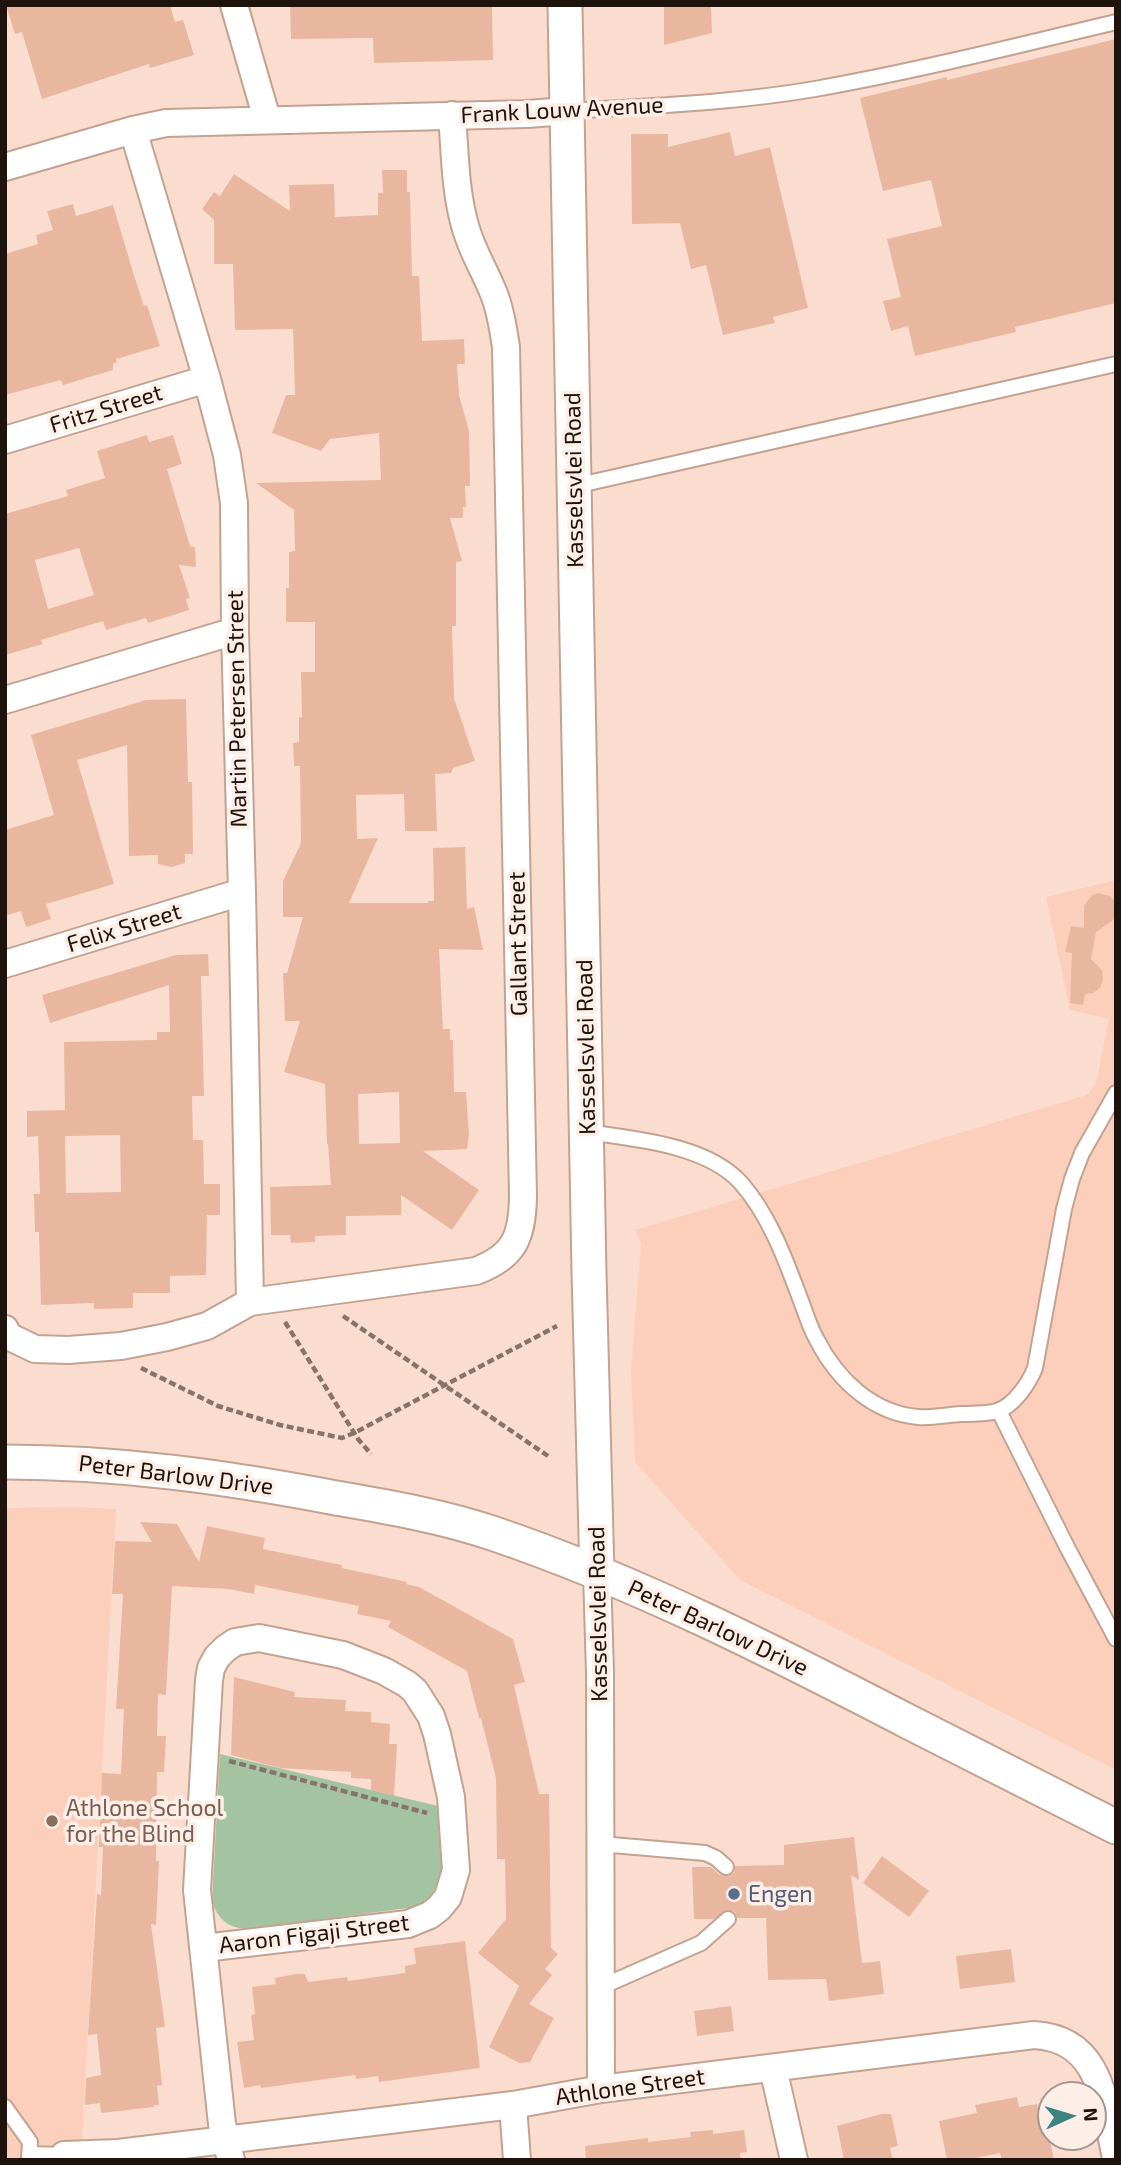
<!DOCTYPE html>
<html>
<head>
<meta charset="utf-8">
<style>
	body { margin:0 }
	#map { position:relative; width:1121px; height:2165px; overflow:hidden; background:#fbddd0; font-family:"Exo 2",sans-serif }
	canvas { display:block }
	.frame { position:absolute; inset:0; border:7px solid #1f130d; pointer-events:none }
	.north { position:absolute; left:1037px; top:2081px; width:70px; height:70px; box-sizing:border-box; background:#fdeee7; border:2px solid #a49690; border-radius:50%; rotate:86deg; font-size:19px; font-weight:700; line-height:28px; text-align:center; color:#1f130d }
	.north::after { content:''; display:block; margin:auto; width:24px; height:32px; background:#3d847f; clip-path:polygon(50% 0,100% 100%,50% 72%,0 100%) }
</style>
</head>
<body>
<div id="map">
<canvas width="1121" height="2165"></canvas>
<div class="frame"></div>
<div class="north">N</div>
</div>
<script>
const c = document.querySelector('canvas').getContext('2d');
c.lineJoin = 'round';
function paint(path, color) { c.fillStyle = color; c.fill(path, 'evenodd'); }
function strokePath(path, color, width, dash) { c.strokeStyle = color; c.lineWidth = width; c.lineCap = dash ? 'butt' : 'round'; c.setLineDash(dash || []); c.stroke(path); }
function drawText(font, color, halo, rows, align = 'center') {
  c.font = font + ' "Exo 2",sans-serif'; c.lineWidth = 7; c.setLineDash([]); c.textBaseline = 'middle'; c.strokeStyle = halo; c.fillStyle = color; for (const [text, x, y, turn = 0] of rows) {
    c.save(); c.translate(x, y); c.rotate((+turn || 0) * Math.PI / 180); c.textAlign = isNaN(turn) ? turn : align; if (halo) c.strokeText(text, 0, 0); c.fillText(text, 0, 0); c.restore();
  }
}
paint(new Path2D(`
	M1116,880V1770L740,1580L635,1462L631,1371L641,1244L635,1230L1087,1095L1096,1083L1109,1019L1070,1010L1046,897Z
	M77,1507L116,1509L81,2160H5V1508Z`), '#fbcfbb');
paint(new Path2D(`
	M220,1754L438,1806C441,1843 451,1876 423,1906L247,1929C228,1928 217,1919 212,1900Z`), '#a4c4a1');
paint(new Path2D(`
	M6,5H170L175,22L183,20L194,55L150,68L149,64L42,99L22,32L15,34Z
	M290,5H492L493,60L374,63L373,38L291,39Z
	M664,5H711L712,33L664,45Z
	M1116,39V303L1015,327L1016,332L915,356L908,326L891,331L883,301L901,297L887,239L942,226L931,180L883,191L860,98L947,77V80Z
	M730,132L735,156L770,147L808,308L773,317L775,323L723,335L706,265L691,269L680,223L632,224L631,134H668V147Z
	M382,170H407V192H410L412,276H419L422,341L464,339L465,364H457L459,395L469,431L470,486H465L466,507H463V518H450L462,561L456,562V626H452L454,698L475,761L453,768L451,773L435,774L437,831H405L404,794L356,795L357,839L378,838L349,903H428V901H434L433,848L465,847L467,909L474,907L483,950L439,949L443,1029H450V1040H453L454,1092H466L469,1134L467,1149L423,1151L479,1190L452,1230L401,1195V1215L346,1216V1235L315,1236V1242L291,1243L290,1235H271L270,1187L331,1185L328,1144H327L325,1084L284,1072L300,1021H285L283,973H287L303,917H283V881L301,843L300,766H294L293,743L299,742V718L302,717L301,672H315V622H286V588H289V552L295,551L294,510L256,483L381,480L379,433L330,439L321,451L272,433L286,395H295L293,329L235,330L233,264H214V220L202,209L214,192L220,196L234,174L290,211L289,185L334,184L335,217L378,215V193H383ZM399,1092L400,1143L359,1144L358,1094Z
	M73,204L76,216L113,205L133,272L144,306L147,305L160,346L116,359L117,362L113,364V370L63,385L61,380L5,395V254L38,244L36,235L53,230L47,211Z
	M147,435L149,442L173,435L182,464L167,469L190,546L195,547L196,567L179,565L190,598L186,599L189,610L148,623L146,618L106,630L103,621L41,640L43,644L5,655V514L68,496L66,490L105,478L97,451ZM79,548L94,595L48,609L35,560Z
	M186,699L188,782H192L193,854H185V863L172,867L158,864V855L129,856L127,745L77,760L114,884L46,904L51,919L26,927L21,911L5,916V830L54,815L31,735L146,700Z
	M1099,893L1110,896L1116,903V915L1113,920L1096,932L1091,959L1102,970L1103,980L1100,988L1093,993L1085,994L1083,1005L1070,1003L1072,953L1065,952L1071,926L1084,928V906L1092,895Z
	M208,954L209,976H201L204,1096H192L193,1140H203L204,1184H220V1215H207L206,1275L170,1276V1293H133V1308L94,1309V1303L41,1305L39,1232H35L34,1194H40L38,1136L27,1137V1111L65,1110L64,1042L157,1040V1032H170L169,985L50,1023L42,995L176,955ZM120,1135L121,1192L66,1193L65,1136Z
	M140,1522L177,1524L199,1562L207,1526L265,1538L263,1549L342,1565V1568L407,1582L406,1584L419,1587L513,1639L525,1682L514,1685L539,1794H549L551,1948L558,1954L545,1969L552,1975L529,2004L554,2018L530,2062L519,2063L489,2047L519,1986L478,1953L506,1919L505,1859H497L496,1778L481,1718H479L467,1671L388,1627L391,1621L357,1614L359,1606L255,1585L254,1594L228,1589L172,1586L166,1695L158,1694L157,1736H166L164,1772H157L156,1861H159L156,1925L151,1924L165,2027L156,2028L162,2085L157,2086L159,2105H154V2107L101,2113L100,2103L85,2105L86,2078L101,2075L97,2034L88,2035L97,1894L101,1895L103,1847H99L102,1773L121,1774L124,1709H116L123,1594H112L115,1541L152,1542Z
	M234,1677L295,1692L294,1697L346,1700L345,1711L371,1712V1722L390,1724L389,1744H397L394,1796L371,1790V1779L351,1778V1772L280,1768L231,1755Z
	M854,1837L859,1880L851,1875L862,1963L880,1961L884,1994L829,2001L826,1979L768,1980L766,1918H737L735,1912L727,1910L714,1919H694L692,1867H711L720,1875L728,1876L734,1873L735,1866L784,1865V1845Z
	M882,1856L929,1891L909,1917L863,1883Z
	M465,1941L480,2068L379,2082L378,2076L356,2079L355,2075L261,2088L260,2085L244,2088L237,2042L254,2040L251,2015L255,2014L252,1987L276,1984L275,1978L296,1974H305L308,1982L347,1977L348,1981L405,1973V1966L416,1964L414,1948Z
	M1011,1949L1015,1982L960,1989L956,1956Z
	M731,2006L734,2031L697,2036L694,2011Z
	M1017,2097L1019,2107L1037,2104L1041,2123L1046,2122L1054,2160H1002L1000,2153L966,2160H947L939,2121L977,2113L975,2105Z
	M882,2114H891L898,2146L890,2148L893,2160H844L837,2126Z
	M713,2130V2134L744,2130L747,2152L740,2153L741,2160H586L585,2146L648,2138V2142L691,2137L690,2132Z`), '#e9b7a0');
const service = new Path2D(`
	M567,111C650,106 733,103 815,89C916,71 1016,46 1116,22
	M575,486L1116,364
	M587,1132C635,1139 707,1145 741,1183C770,1216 786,1261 801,1301C806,1314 810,1328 817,1340C837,1379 872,1413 918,1417C931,1418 947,1415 960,1414C972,1414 986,1414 997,1411C1014,1406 1029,1383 1035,1368L1064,1209L1072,1179L1082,1153L1116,1093
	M999,1411L1067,1547L1116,1639
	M600,1844L705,1853L716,1858L726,1867
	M601,1987L701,1943L728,1919
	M5,2107L30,2142L29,2160
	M29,2154L64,2155`);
const minor = new Path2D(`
	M234,5L267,119
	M133,130L207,379L227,455L234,503L235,631L242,892L250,1302
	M5,167L133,130L166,123L527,114L567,111
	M5,440L207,379
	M5,700L235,631
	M5,964L242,892
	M5,1329L8,1336L35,1349L68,1350L121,1346L167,1337L207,1326L250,1302L476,1271C515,1256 522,1237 523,1197L506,347C503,329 501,311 494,294C485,271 473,253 466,229C455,193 455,153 452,115
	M597,1573L600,1673L601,2089
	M204,1948L408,1924L430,1915L439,1908L448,1897L456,1870L451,1797L437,1734L431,1716L415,1691L407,1684L384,1671L343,1655L259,1638L235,1642L225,1649L217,1657L211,1668L209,1680L197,1890L222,2124L231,2160
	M773,2068L794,2160
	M513,2105L517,2160
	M64,2155L118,2153L513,2105L601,2089L1034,2035C1103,2039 1104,2105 1116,2158`);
const tertiary = new Path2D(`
	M565,5L589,1272L597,1573
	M5,1462C117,1462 226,1477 336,1498C388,1507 441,1516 492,1533C637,1582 774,1652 909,1722C978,1757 1047,1792 1116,1827`);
strokePath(service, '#c4a292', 18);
strokePath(minor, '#c4a292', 30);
strokePath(tertiary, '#c4a292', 37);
strokePath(new Path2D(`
	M343,1316L548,1456
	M285,1322L358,1439L371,1454
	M141,1368L218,1406L280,1425L342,1438L354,1433L557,1326
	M229,1761L427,1813`), '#88736a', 4.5, [7, 3.5]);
strokePath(service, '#fff', 14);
strokePath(minor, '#fff', 26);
strokePath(tertiary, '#fff', 33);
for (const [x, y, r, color] of [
	[52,1821,7,"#8d6e63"],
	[734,1894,7,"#5c6f8a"]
]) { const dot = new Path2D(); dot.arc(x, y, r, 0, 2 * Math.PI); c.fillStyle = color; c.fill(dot); strokePath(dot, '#fdeee7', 2.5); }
drawText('23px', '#1f130d', '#fdeee7', [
	["Frank Louw Avenue",562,110,-3],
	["Fritz Street",106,409,-17],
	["Kasselsvlei Road",574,480,-91],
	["Martin Petersen Street",237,709,-91],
	["Felix Street",124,928,-17],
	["Gallant Street",518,944,-91],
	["Kasselsvlei Road",586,1047,-91],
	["Peter Barlow Drive",176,1475,7],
	["Kasselsvlei Road",598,1614,-91],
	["Peter Barlow Drive",718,1628,25],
	["Aaron Figaji Street",314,1934,-7],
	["Athlone Street",630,2087,-8]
]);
drawText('23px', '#785e54', '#fdeee7', [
	["Athlone School",66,1808],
	["for the Blind",66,1834]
], 'left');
drawText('23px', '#4e5e75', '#fdeee7', [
	["Engen",748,1894]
], 'left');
</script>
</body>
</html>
